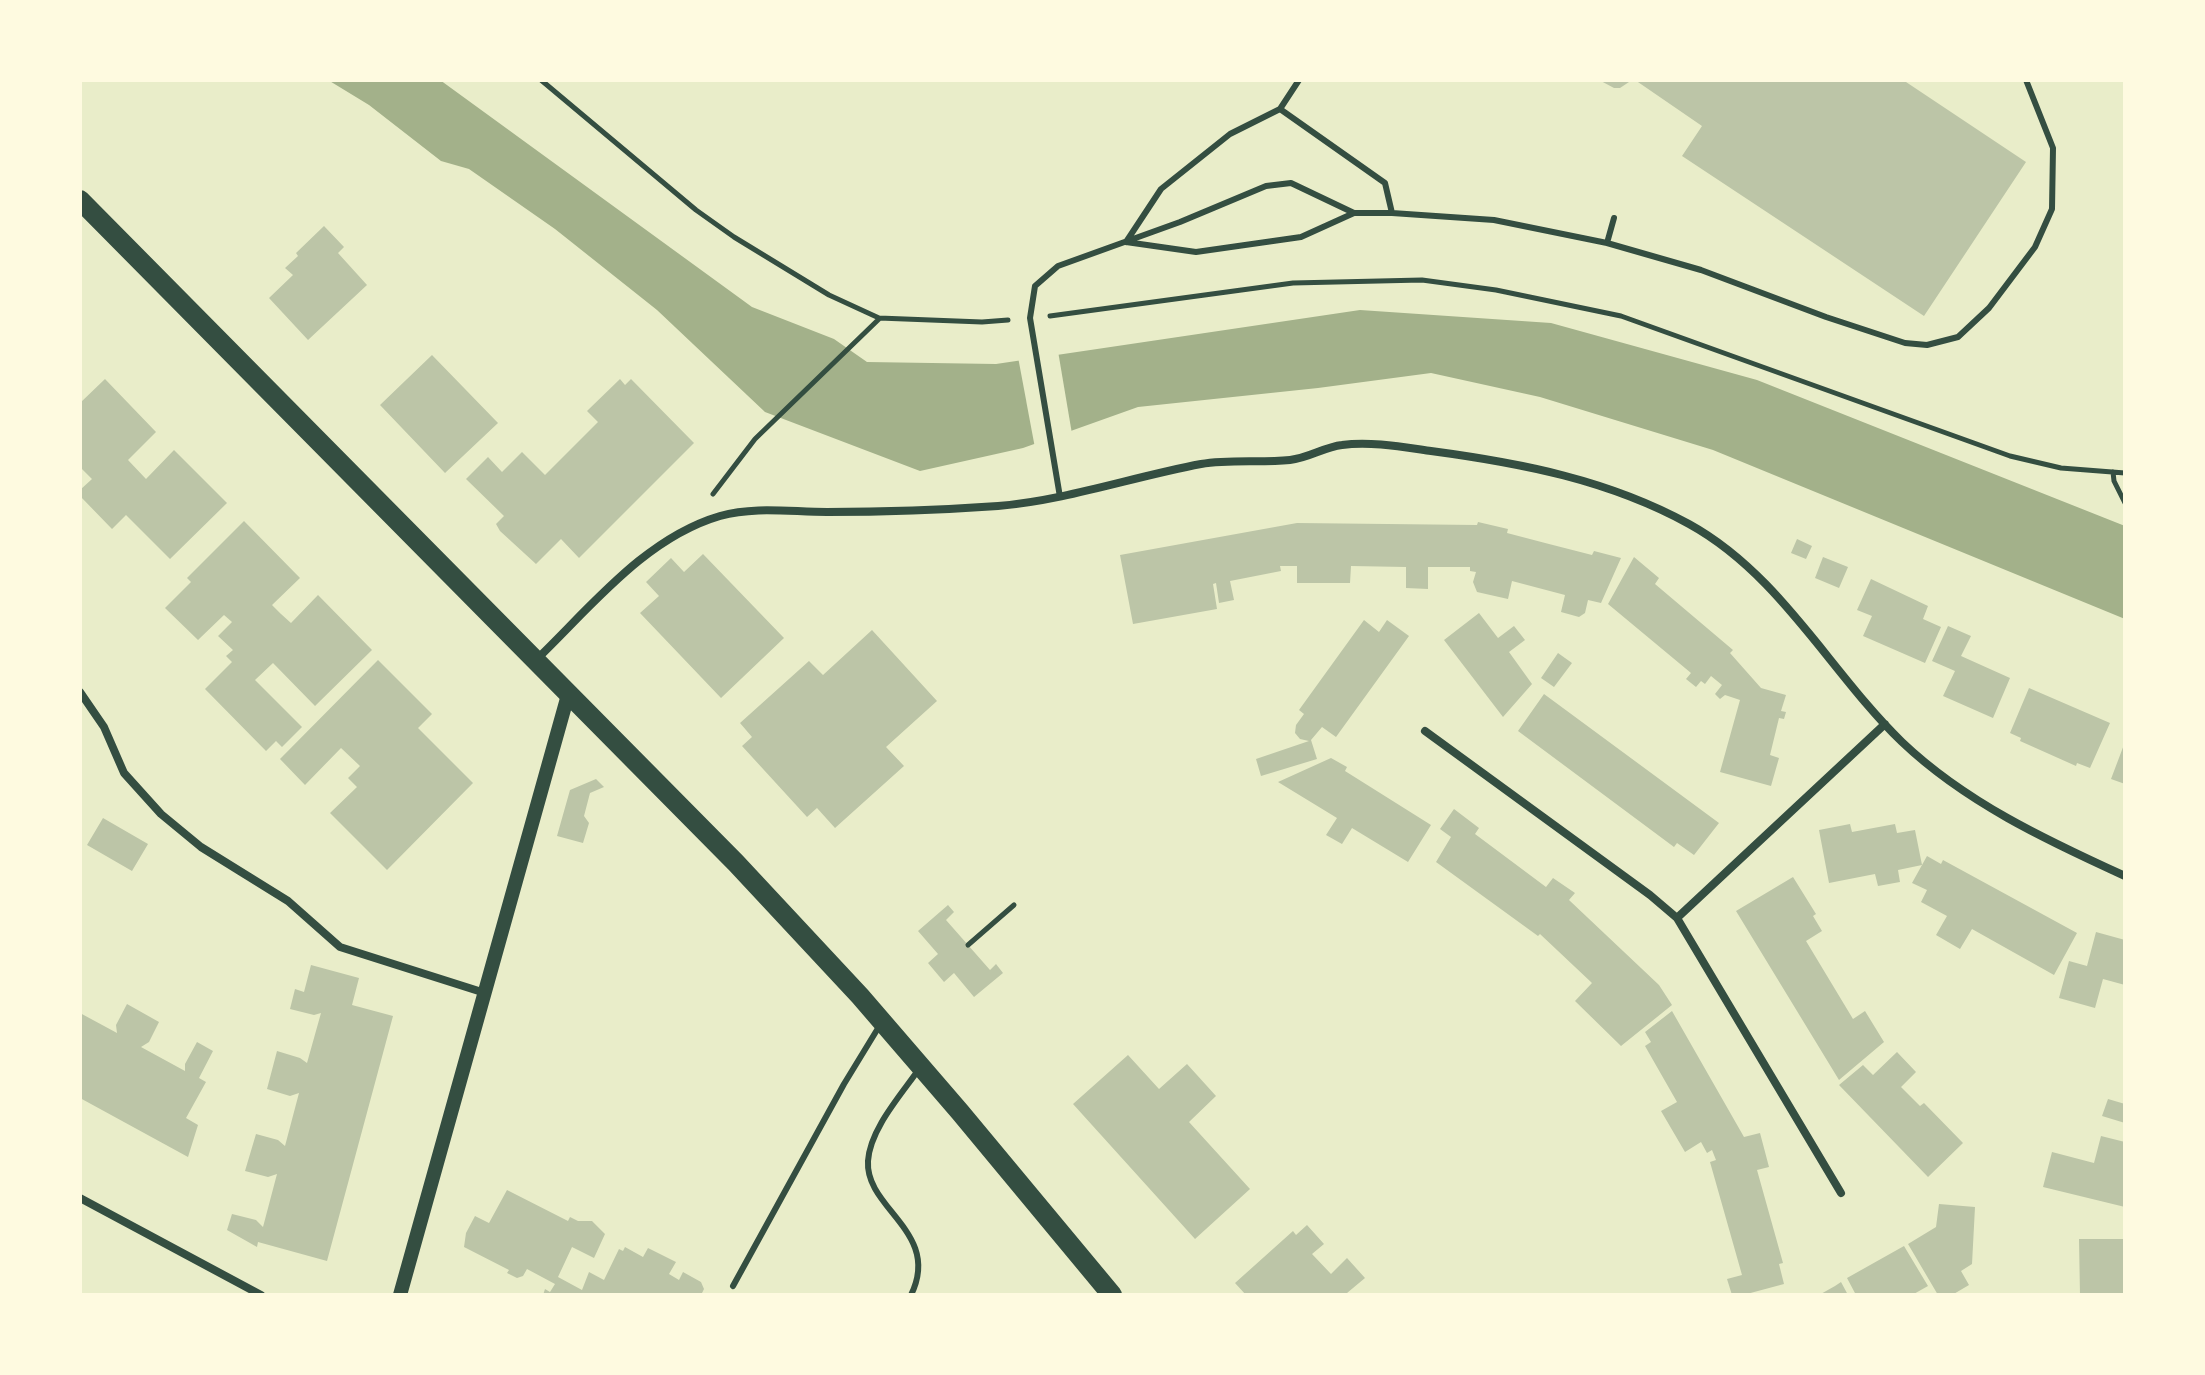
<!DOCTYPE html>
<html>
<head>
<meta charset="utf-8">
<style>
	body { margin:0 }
	#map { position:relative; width:2205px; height:1375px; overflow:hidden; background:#e9edc9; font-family:"Roboto Condensed",sans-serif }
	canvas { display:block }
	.frame { position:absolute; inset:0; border:82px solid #fefae0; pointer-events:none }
</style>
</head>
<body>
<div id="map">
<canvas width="2205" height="1375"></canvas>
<div class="frame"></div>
</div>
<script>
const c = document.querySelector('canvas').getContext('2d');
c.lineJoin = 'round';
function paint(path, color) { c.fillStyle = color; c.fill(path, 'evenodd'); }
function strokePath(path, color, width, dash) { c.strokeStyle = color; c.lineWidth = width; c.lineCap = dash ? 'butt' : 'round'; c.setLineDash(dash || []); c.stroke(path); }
paint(new Path2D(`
	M328,80H440L752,307L834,339L867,362L996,364L1360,310L1551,323L1757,380L2125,526V619L1713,450L1540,397L1431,373L1318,388L1138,407L1023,448L920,471L765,412L657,310L555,229L469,169L441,161L369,105Z`), '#a3b18a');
paint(new Path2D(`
	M1058,351L1072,434L1035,448L1018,357Z`), '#e9edc9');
paint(new Path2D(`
	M1599,80H1632L1620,88H1614Z
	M1635,80H1903L2026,162L1924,316L1682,156L1702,126Z
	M324,226L344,247L338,253L367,285L308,340L269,298L293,275L285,268L298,256L296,253Z
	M432,355L498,423L445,473L380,405Z
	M105,379L156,432L128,460L146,479L174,450L227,503L170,559L126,515L112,529L80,496V490L92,479L80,467V403Z
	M620,379L625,385L631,379L694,443L579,558L561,539L536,564L500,531L496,524L504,516L466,479L488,457L502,472L522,452L545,475L598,422L587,411Z
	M244,521L300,578L272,605L281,614L291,623L318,595L372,650L315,706L273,663L255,680L302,727L282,747L276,741L266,751L205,689L232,662L226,656L233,650L218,636L232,622L224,615L198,640L165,608L191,582L187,578Z
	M1478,522L1508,529L1507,533L1549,544L1592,555L1594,551L1621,558L1601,603L1588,600L1585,613L1579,617L1561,612L1565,595L1512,581L1508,599L1477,592L1473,582L1476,572L1470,571V567H1428V589L1406,588V567L1351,566L1350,583H1297V566H1280L1281,571L1230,581L1234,600L1219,603L1216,583L1213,584L1217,609L1133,624L1120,555L1297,523L1477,525Z
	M1797,539L1812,546L1806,559L1791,553Z
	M703,554L784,638L721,698L640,613L659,596L646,582L671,558L684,572Z
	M1634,557L1659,578L1655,584L1733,650L1730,653L1761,688L1786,695L1781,711L1786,712L1784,719L1779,718L1770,755L1779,758L1771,786L1720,772L1740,700L1725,695L1720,699L1715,694L1722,685L1711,676L1705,684L1701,681L1696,687L1686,679L1691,673L1608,604Z
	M1823,557L1848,567L1839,588L1815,578Z
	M1871,579L1928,606L1923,619L1941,627L1925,663L1863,636L1872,616L1857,610Z
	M1479,613L1498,638L1514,626L1525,640L1509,652L1532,684L1503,717L1444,640Z
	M1364,620L1379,632L1387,620L1409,636L1336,737L1322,727L1311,740L1317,759L1261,776L1256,759L1309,741L1300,739L1295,733L1296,725L1304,714L1299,710Z
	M1948,626L1971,636L1961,656L2010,678L1993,718L1943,696L1955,671L1932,661Z
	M872,630L937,701L886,747L904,766L835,828L817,808L807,817L742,746L752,737L740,723L809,661L823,675Z
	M1558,653L1572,663L1554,687L1541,678Z
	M378,660L432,714L418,728L473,783L387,870L330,813L357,787L348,778L360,766L341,748L305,785L280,759Z
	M2029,688L2110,723L2090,768L2077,763L2076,766L2020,741L2021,738L2010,733Z
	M1544,694L1719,823L1694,855L1677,843L1674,847L1518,731Z
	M2125,742V784L2111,779Z
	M1331,758L1347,767L1345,771L1431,825L1408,862L1352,828L1342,844L1326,835L1337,818L1278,782Z
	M596,779L604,787L590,793L584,816L589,823L583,843L557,836L570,790Z
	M1454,809L1479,828L1475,834L1546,887L1553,878L1575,893L1569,900L1659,985L1672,1005L1621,1046L1575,1001L1592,983L1540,934L1538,936L1436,862L1451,837L1440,829Z
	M103,818L148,844L132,871L87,845Z
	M1850,824L1852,832L1895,824L1897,833L1915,830L1922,865L1898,870L1900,882L1878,886L1875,874L1829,883L1819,830Z
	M1927,856L1941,864L1943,860L2077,933L2054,975L1972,929L1960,949L1936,935L1947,916L1921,902L1927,890L1912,883Z
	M1793,877L1816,914L1813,916L1822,931L1806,941L1853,1019L1865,1011L1884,1042L1839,1080L1736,911Z
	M948,905L954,912L946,920L990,970L996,964L1003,973L974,997L954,973L944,982L928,963L938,954L918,931Z
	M2096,932L2125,940V985L2103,979L2095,1008L2059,998L2069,961L2087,966Z
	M311,965L359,978L352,1005L393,1016L327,1261L258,1242L257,1247L227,1230L232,1214L256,1220L263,1227L277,1174L268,1177L245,1171L256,1134L278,1140L285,1146L299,1093L290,1096L267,1089L277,1051L300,1058L307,1063L321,1013L314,1015L290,1009L295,989L304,992Z
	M127,1004L159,1022L149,1042L141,1047L185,1071V1064L197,1042L213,1051L199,1078L206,1082L186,1118L198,1125L188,1157L80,1098V1013L117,1033L116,1025Z
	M1672,1011L1744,1137L1760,1133L1769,1167L1757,1170L1783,1263L1779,1264L1784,1284L1743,1295H1732L1727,1279L1742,1275L1710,1162L1716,1160L1712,1150L1707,1153L1701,1142L1685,1152L1661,1111L1677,1102L1645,1046L1651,1042L1645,1032Z
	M1897,1052L1916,1072L1901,1087L1920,1106L1924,1103L1963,1143L1928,1177L1839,1085L1863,1065L1873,1075Z
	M1128,1055L1159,1089L1187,1064L1216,1096L1189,1122L1250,1189L1195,1239L1073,1104Z
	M2108,1099L2125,1104V1123L2102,1116Z
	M2101,1136L2125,1142V1207L2043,1187L2052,1152L2094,1163Z
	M507,1190L568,1221L570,1217L578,1221H592L605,1234L594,1258L572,1247L558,1277L582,1290L589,1272L604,1280L619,1249L623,1251L625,1247L643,1257L648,1248L676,1262L669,1274L679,1280L683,1272L701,1282L704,1289L701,1295H543L545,1289L550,1292L555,1284L527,1269L523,1276L517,1278L507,1273L509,1270L464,1247L466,1233L475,1216L489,1223Z
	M1939,1204L1975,1207L1972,1264L1961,1271L1969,1285L1952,1295H1938L1908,1244L1936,1227Z
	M1307,1225L1324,1244L1312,1254L1331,1274L1347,1258L1365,1278L1347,1293L1349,1295H1246L1235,1283L1293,1231L1296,1235Z
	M2079,1239H2125V1295H2080Z
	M1904,1246L1928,1286L1912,1295H1856L1847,1278Z
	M1841,1282L1848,1295H1819L1835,1286Z`), '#bcc5a7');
strokePath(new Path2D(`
	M541,80L696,210L734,237L829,295L879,318L982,322L1008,320
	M1050,316L1293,283L1422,280L1496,290L1621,316L2010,456L2061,468L2125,473
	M2113,472L2114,481L2125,503
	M713,494L755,439L879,319
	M968,945L1014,905`), '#344e41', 5);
strokePath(new Path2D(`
	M1299,80L1280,109L1385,183L1392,213
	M1126,242L1196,252L1301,237L1354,213H1392L1494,220L1607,243L1701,270L1826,317L1905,343L1927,345L1958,337L1989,308L2035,247L2052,209L2053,148L2026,80
	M1126,242L1161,189L1230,134L1280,109
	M1607,243L1614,218
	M1060,497L1030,318L1035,286L1058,266L1180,222L1266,186L1291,183L1354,213
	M733,1286L844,1084L880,1025
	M911,1295C942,1232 865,1209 868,1161C870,1129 901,1095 919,1069`), '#344e41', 6);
strokePath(new Path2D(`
	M537,659C591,607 645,538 720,516C755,506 791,512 827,512C884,512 941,510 998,506C1067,500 1132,477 1201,464C1230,459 1261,463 1290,460C1309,458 1324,447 1342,445C1370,441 1403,447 1431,451C1521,463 1609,480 1689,524C1780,574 1830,672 1902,742C1965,802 2046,840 2125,876
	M80,692L104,727L124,773L161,814L201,847L288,901L340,947L485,993
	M1425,731L1650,895L1677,918L1841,1193
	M1677,918L1885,724
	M80,1198L261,1295`), '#344e41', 8);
strokePath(new Path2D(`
	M400,1295L568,695`), '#344e41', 14);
strokePath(new Path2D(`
	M80,200L736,863L860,996L960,1112L1112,1295`), '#344e41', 20);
</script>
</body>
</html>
